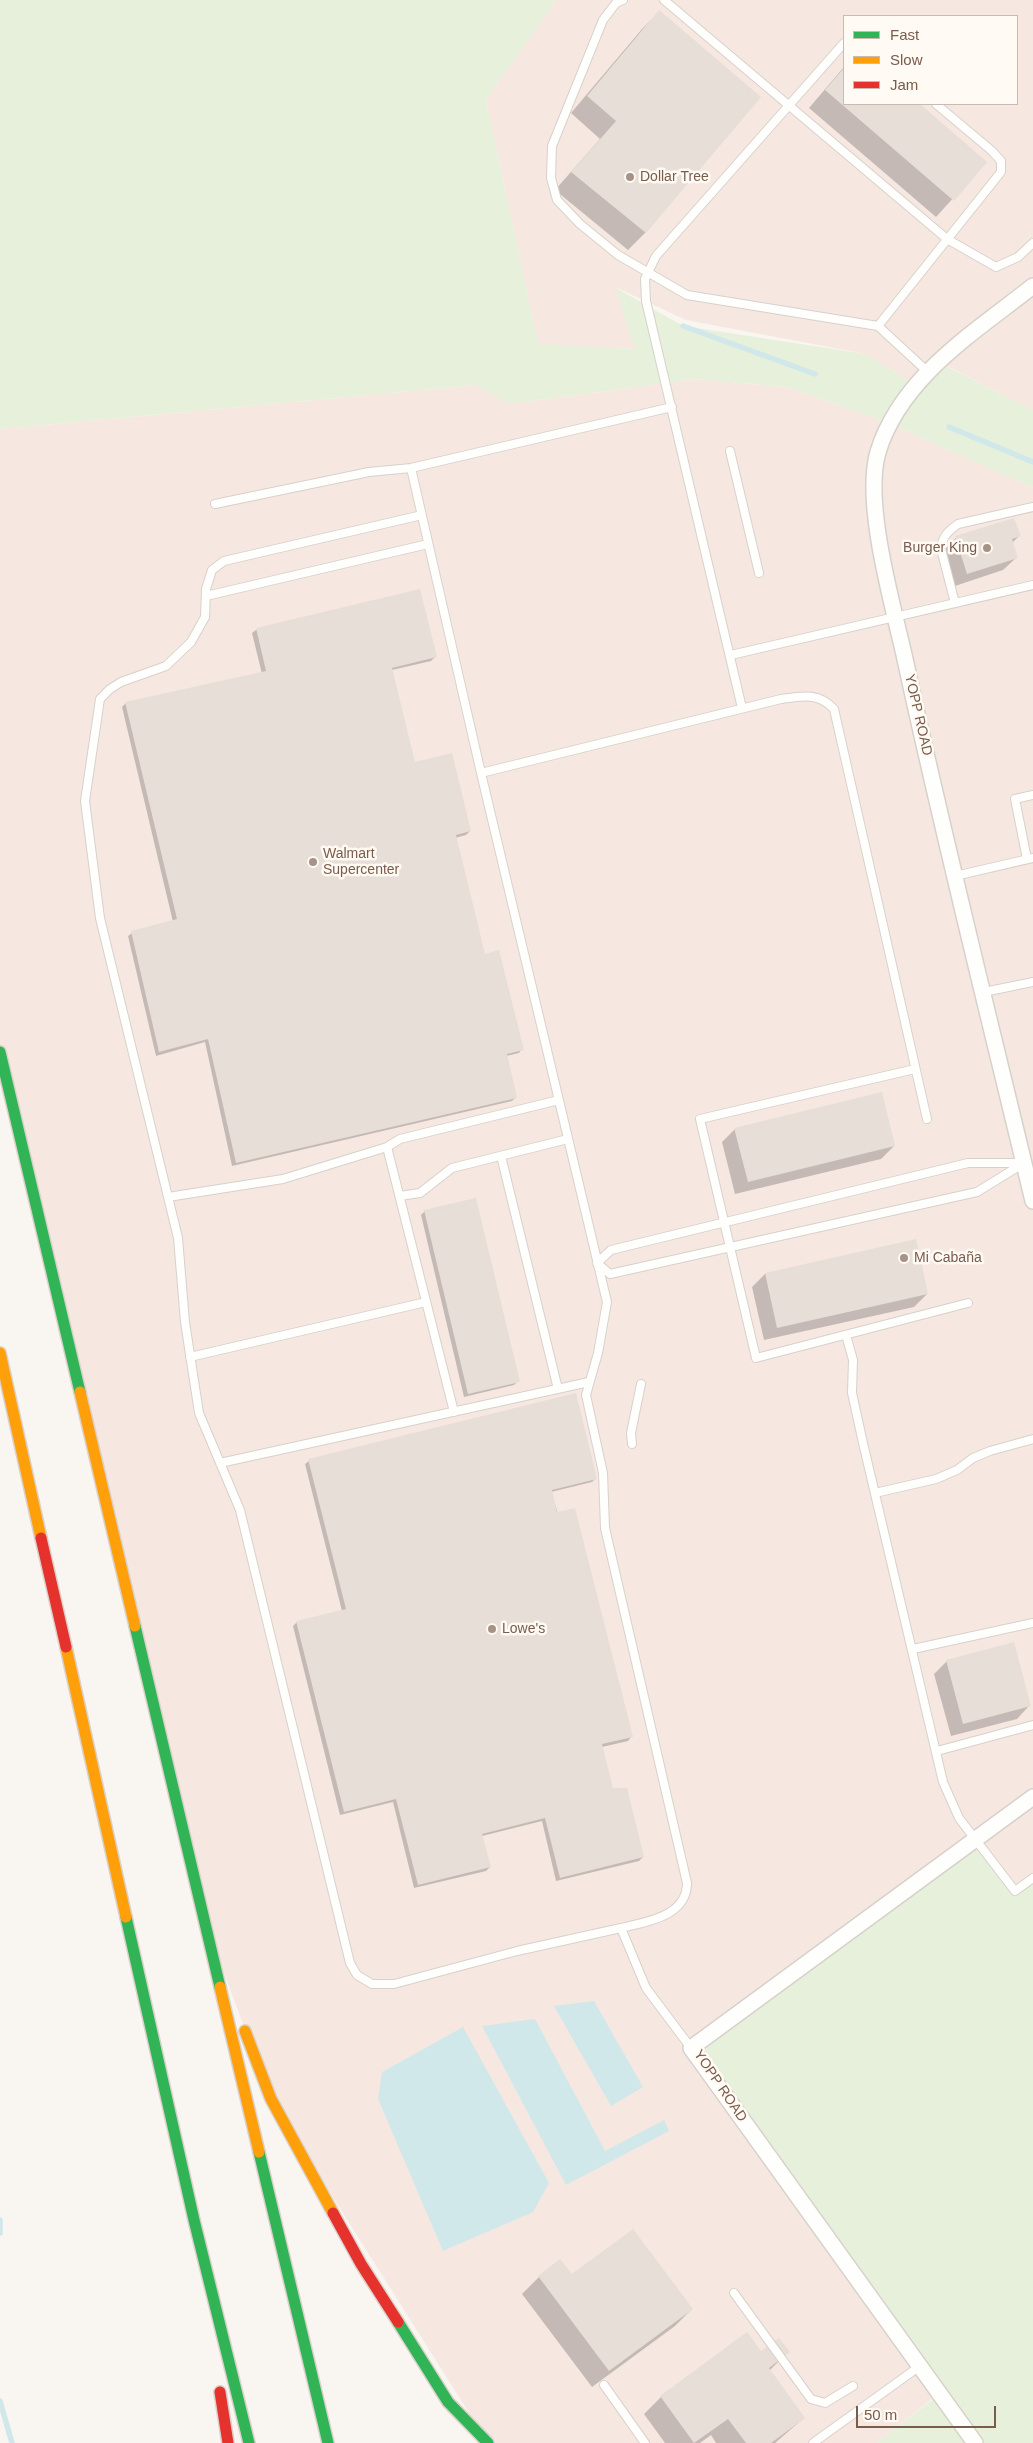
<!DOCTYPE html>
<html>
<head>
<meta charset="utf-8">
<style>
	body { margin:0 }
	#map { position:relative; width:1033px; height:2443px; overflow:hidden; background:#f9f5f0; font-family:Arial,sans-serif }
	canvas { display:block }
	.legend { position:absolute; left:843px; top:15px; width:175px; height:90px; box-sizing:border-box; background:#fffaf3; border:1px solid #cabbb1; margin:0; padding:6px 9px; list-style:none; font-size:15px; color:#7a5c4d }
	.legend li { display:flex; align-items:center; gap:10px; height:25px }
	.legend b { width:25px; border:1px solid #cabbb1 }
	.scale { position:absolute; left:856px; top:2406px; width:140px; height:22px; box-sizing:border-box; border:2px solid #7a5c4d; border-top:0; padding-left:6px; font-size:15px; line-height:18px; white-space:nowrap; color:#7a5c4d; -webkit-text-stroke:4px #fffaf3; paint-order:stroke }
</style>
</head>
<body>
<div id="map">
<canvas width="1033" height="2443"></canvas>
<ul class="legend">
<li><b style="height:6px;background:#30b455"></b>Fast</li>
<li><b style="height:6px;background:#ff9f0a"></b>Slow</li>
<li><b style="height:6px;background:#e5322d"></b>Jam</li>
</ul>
<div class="scale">50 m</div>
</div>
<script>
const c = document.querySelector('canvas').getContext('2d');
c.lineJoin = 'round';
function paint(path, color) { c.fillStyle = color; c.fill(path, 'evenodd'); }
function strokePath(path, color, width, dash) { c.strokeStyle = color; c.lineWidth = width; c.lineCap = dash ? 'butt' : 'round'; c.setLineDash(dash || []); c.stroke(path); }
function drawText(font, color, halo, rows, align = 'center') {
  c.font = font + ' Arial,sans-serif'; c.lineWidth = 5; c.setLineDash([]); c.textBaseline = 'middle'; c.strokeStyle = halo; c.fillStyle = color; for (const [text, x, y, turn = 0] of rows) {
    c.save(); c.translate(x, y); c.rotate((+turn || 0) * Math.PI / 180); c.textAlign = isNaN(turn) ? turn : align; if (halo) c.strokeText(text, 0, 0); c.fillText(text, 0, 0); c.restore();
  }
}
paint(new Path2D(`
	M556,0H1033V410L939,362L917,386L866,354L686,320L617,288L635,349L538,345L486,100ZM844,16H1017V104H844Z
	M696,379L787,387L889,423L1033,488V2132L940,2393L876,2443H488L271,2099L205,1922L0,1052V429L477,385L509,404Z`), '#f6e8e1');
paint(new Path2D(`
	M0,0H556L486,100L538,344L635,349L616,288L683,326L866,354L917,386L938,362L1033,410V488L889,423L787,387L696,379L509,404L477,385L0,429Z
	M975,1839L1015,1890L1033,1878V2443H876L940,2394L691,2048Z`), '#e7f0db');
paint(new Path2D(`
	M594,2001L643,2087L611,2106L554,2006Z
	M535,2019L605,2151L664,2120L669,2131L566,2185L482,2026Z
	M463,2027L549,2183L533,2212L443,2251L378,2099L382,2072Z`), '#d0e8ea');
paint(new Path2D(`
	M659,12L759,97L645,233L628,250L555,190L600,139L571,113L642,29Z
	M844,67V104H918L986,162L936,217L809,108Z
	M1019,536L1012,543L1016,558L1003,570L955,586L943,550L956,538Z
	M419,590L435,657L431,661L392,670L414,763L470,831L466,835L455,838L484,955L522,1049L519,1053L506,1056L516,1097L512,1101L232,1166L205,1042L156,1056L128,936L132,933L173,922L122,707L126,703L262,674L252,633L256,630Z
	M735,1129L894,1146L881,1159L735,1194L722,1142Z
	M425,1211L518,1381L514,1385L464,1397L421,1215Z
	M765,1274L927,1294L914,1307L764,1340L752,1287Z
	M309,1461L596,1478L592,1482L551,1492L631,1737L628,1741L602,1747L612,1789L643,1857L639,1861L556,1881L542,1821L482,1836L490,1867L486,1871L414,1888L393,1802L340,1815L293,1626L297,1622L342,1611L305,1464Z
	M947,1661L1029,1706L1017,1719L951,1736L934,1674Z
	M571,2276L692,2309L675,2326L592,2387L522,2294L539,2277Z
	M747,2334L760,2353L788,2352L769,2371L804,2418L775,2443H716L711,2435L700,2443H665L644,2414L661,2397Z`), '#0003');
strokePath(new Path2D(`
	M683,326L815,374
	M949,427L1033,462
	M0,2220V2233
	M0,2401L12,2443`), '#d0e8ea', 5.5);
paint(new Path2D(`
	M659,10L761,97L646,233L571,172L616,121L587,96Z
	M844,68V104H920L987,162L954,201L825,90Z
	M1014,518L1021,536L1012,539L1018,558L967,574L955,536Z
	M420,589L437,657L392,668L415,762L452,753L471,831L456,835L485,954L499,950L524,1050L507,1054L517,1098L236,1163L208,1039L159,1052L131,931L177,919L125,702L266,671L256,628Z
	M882,1092L895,1146L748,1182L734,1128Z
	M476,1198L520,1382L468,1394L424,1210Z
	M916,1239L928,1294L777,1328L765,1273Z
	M576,1393L597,1479L552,1490L557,1512L575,1508L633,1737L602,1744L613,1788H627L644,1857L560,1878L545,1818L482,1834L491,1867L418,1885L396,1799L344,1812L296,1621L346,1609L308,1459Z
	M1014,1642L1031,1706L963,1724L946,1660Z
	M633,2229L693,2309L609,2371L538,2276L560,2259L572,2274Z
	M747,2332L761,2351L779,2338L790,2352L769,2368L805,2418L771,2443H746L728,2419L694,2443L660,2396Z`), '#e6ded7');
const lane = new Path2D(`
	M623,0L616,3L603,20L552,146L551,178L557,200L580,224L618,255L687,295L878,326L929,373
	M664,0L947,239L996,267L1018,257L1033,243
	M878,326L1001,172V161L992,151L936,104
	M730,451L759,573
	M411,468L481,773L607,1302L598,1353L586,1395L603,1473L605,1528L687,1883C687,1917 645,1922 621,1928L646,1988L691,2048
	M215,504L369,472L411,468L672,407
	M422,515L224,561L212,570L206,589L205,617L191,642L166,666L121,682L110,689L100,699L85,801L100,918L178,1238L185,1322L199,1413L240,1510L350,1963L357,1975L372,1984H394L517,1951L621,1928
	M206,596L428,544
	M955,603L941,549C942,537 948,531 958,524L1033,507
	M731,655L1033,585
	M742,708L646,301L645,279L656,256L844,43
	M481,773L781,699C801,696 819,692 834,709L927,1119
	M1027,859L1015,799L1033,795
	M955,876L1033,858
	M984,992L1033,982
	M915,1069L700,1119L756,1358L968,1303
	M387,1147L454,1412
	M501,1156L558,1389
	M968,1163H1024L977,1192L610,1274L597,1263L611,1250Z
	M400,1196L420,1193L452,1168L568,1139
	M168,1197L283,1179L387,1147L400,1139L559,1100
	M846,1335L853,1360L852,1393L863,1443L943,1782L959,1818L1015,1891L1033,1878
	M190,1357L426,1302
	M632,1444L631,1433L641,1384
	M220,1463L589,1382
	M875,1493L936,1479L957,1470L973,1458L990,1451L1033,1439
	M913,1649L1033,1623
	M937,1751L1033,1725
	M734,2293L811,2399L825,2403L853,2386
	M604,2385L645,2443
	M813,2443L920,2366`);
const street = new Path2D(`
	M1033,286C975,332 901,377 878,452C863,503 893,605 905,659C944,840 990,1021 1033,1201
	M975,2443L691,2048L1033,1797`);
const fast = new Path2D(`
	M0,1052L80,1392
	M135,1626L220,1987
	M126,1917L194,2220L249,2443
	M259,2152L328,2443
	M398,2322L448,2402L488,2443`);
const slow = new Path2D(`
	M0,1353L41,1538
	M80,1392L135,1626
	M66,1647L126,1917
	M220,1987L259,2152
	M245,2031L271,2099L333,2213`);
const jam = new Path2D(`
	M41,1538L66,1647
	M333,2213L361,2264L398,2322
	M220,2392L228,2443`);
strokePath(lane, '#d7d1cb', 10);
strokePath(street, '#d7d1cb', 18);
strokePath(fast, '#dad1cc', 14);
strokePath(slow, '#dad1cc', 14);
strokePath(jam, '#dad1cc', 14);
strokePath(lane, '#fefefd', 8);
strokePath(street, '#fefefd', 15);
strokePath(fast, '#30b455', 11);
strokePath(slow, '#ff9f0a', 11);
strokePath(jam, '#e5322d', 11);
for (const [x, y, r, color] of [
	[630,177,5,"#a69286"],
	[987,548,5,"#a69286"],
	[313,862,5,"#a69286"],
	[904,1258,5,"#a69286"],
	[492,1629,5,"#a69286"]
]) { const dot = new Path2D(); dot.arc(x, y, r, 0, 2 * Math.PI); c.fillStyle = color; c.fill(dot); strokePath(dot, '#fffaf3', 2); }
drawText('14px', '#7a5c4d', '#fffaf3', [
	["Dollar Tree",640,177],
	["Burger King",977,548,"right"],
	["Walmart",323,854],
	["Supercenter",323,870],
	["Mi Cabaña",914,1258],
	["Lowe's",502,1629]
], 'left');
drawText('14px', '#7a5c4d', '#fffaf3', [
	["YOPP ROAD",918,715,77],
	["YOPP ROAD",720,2086,56]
]);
</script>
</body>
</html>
